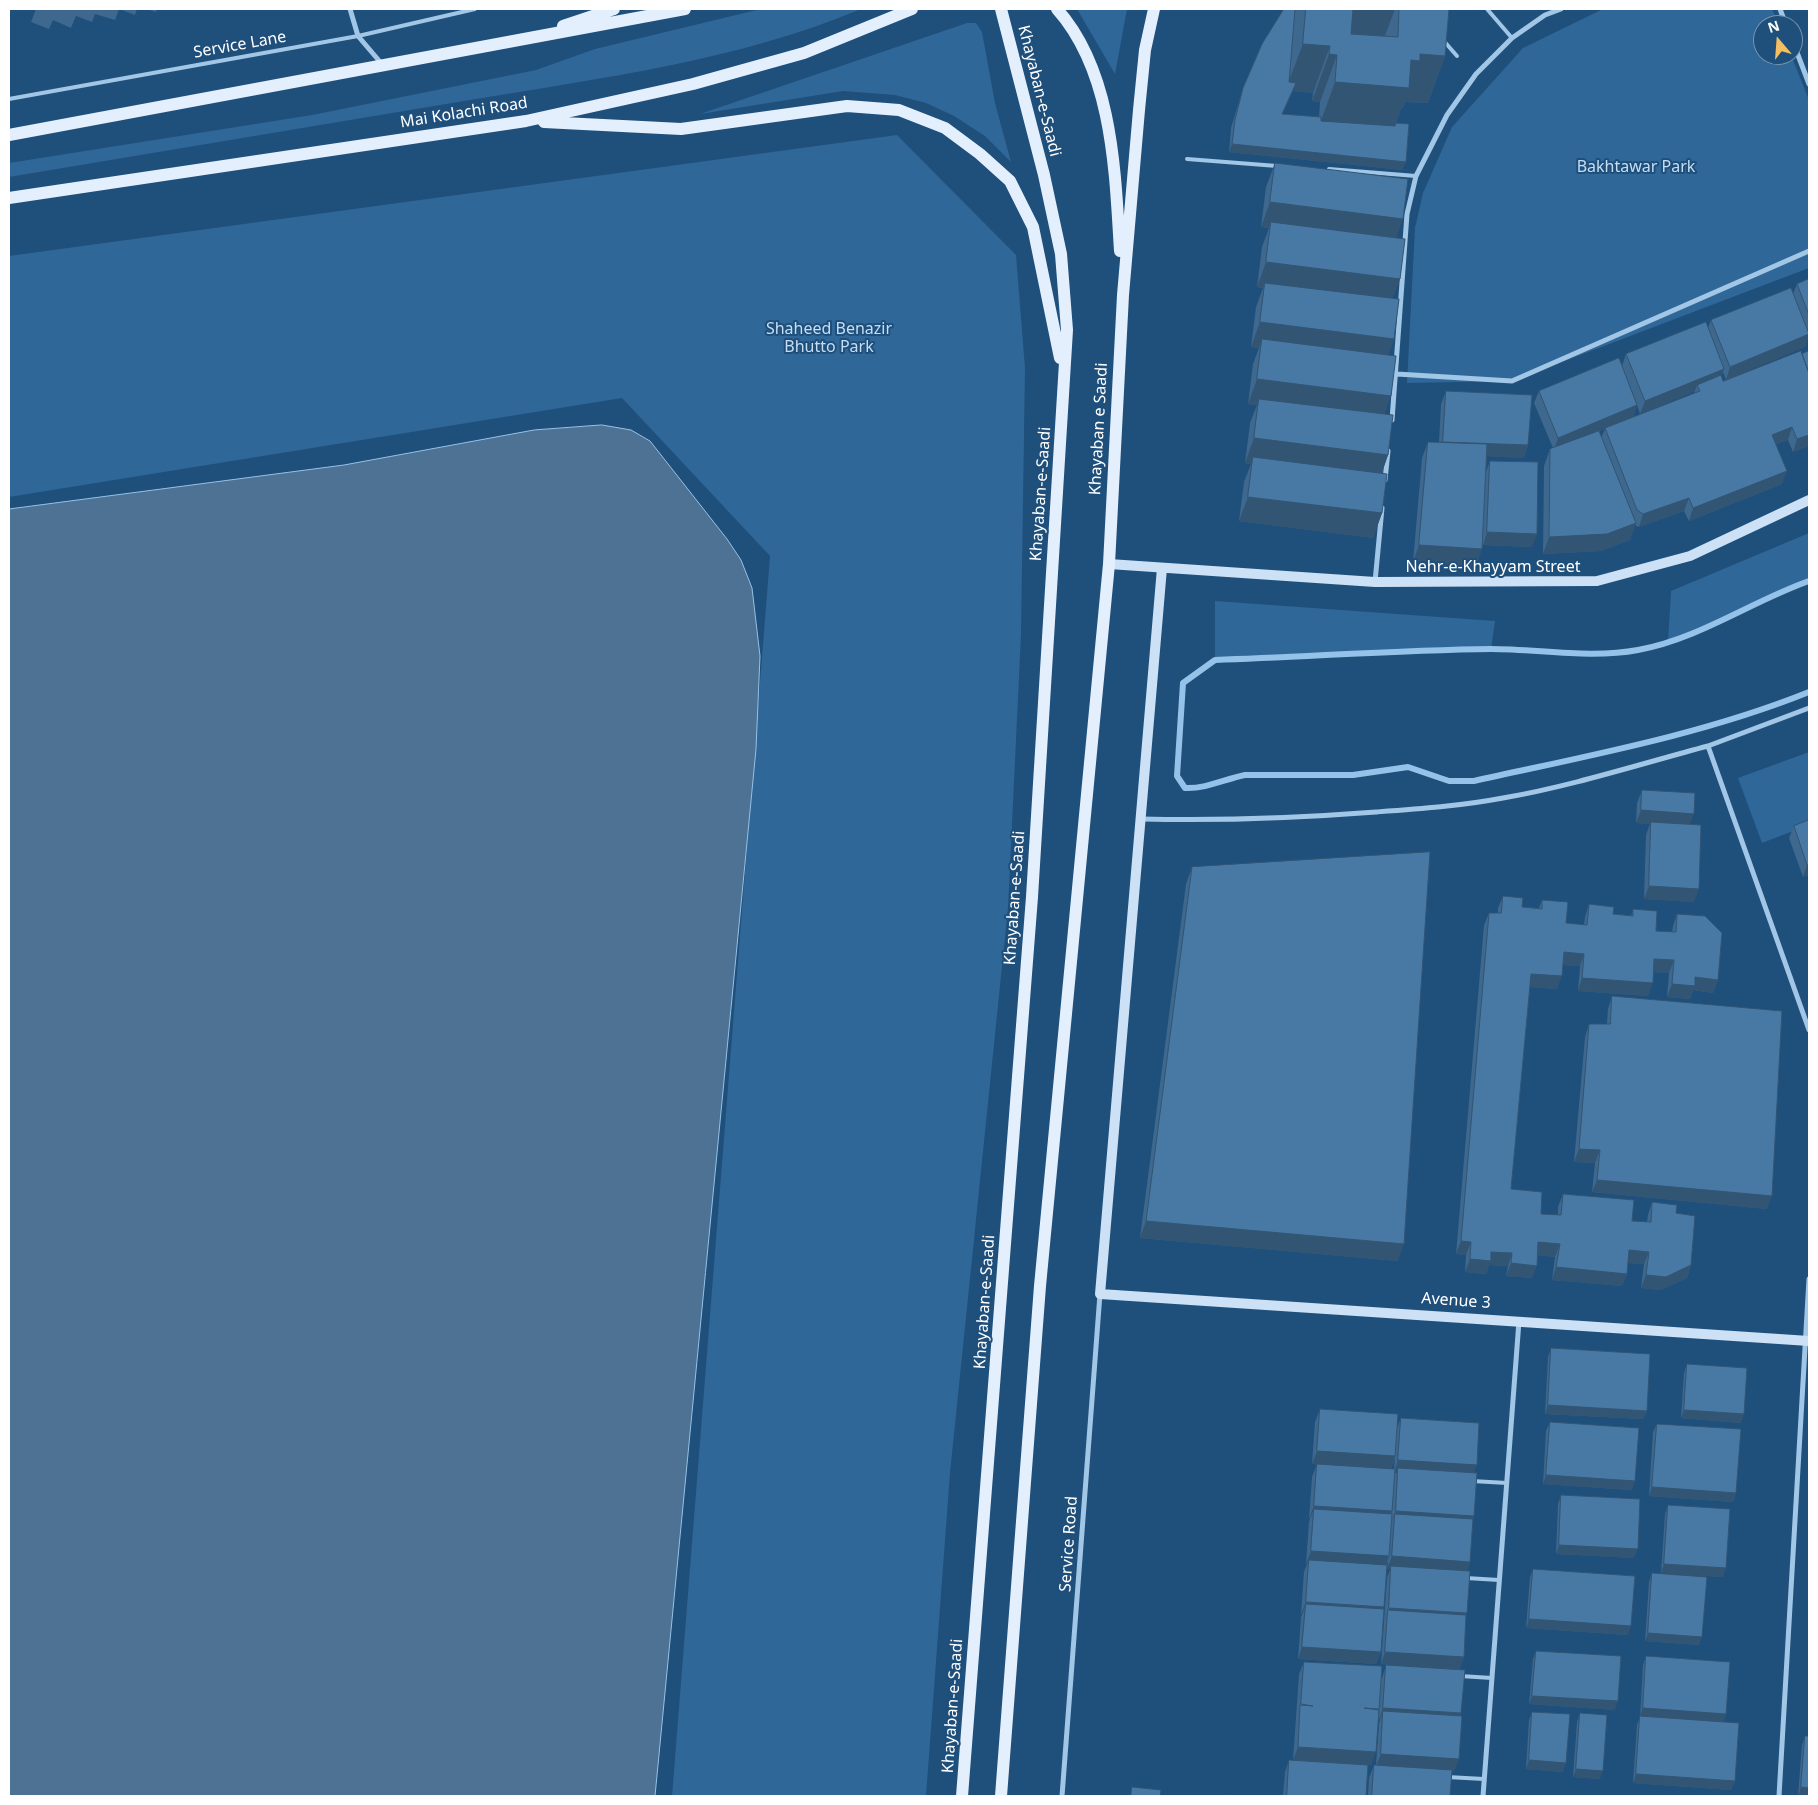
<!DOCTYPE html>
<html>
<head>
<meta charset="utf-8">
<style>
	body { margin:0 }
	#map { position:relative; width:1818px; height:1805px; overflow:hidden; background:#1f4f7b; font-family:"Noto Sans",sans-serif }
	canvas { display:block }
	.frame { position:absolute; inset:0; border:10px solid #fff; pointer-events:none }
	.north { position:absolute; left:1753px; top:15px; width:50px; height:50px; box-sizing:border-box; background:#1f4f7b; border:1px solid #7995b0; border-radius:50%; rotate:342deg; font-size:14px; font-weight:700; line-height:20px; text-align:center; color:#fff }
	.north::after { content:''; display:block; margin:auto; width:18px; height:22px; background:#f4be62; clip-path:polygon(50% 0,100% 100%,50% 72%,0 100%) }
</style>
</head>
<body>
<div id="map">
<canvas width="1818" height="1805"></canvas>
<div class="frame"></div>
<div class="north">N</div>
</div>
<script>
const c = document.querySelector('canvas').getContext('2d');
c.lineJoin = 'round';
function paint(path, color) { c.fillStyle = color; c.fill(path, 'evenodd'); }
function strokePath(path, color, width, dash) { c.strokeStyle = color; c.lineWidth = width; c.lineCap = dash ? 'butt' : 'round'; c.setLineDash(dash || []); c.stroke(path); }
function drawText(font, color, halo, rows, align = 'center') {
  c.font = font + ' "Noto Sans",sans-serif'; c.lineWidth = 4; c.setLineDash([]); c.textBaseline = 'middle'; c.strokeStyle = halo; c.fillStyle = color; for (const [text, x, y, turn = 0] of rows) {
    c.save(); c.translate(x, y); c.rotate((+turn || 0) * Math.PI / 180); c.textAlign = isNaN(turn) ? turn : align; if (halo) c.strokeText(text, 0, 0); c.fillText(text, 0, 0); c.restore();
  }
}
paint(new Path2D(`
	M761,9H861C738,61 601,78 470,100C316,126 163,151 9,177V163L312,115L536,70L595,49Z
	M1077,9H1127L1115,74Z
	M1603,9H1772L1779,25H1763V55H1791L1809,100V268L1512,381L1407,383L1415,228L1423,193L1452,127L1523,48Z
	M967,23H976L982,32L995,103L1011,162L985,136L954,116L926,103L895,95L843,91L700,114Z
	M897,135L1016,255L1025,368L1021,635L1008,908L950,1473L926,1796H672L770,556L622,398L9,497V256Z
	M1809,533V581C1761,598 1715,623 1668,642L1671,591Z
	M1215,601L1495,621L1491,649L1215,660Z
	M1809,752V825L1762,843L1738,778Z`), '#2f6798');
const water = new Path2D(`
	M602,425L631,430L650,441L727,539L741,560L752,588L760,656L756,749L655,1796H9V509L344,465L534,430Z`);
paint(water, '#4e7293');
strokePath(water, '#95c2e8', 1);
strokePath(new Path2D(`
	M1809,581C1752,601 1699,639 1638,650C1590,659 1539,649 1491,649C1399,650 1307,657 1215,660L1183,683L1177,776L1185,788C1206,789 1225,779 1245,775H1353L1408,767L1449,781H1474C1586,756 1702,735 1809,692`), '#95c2e8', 6);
strokePath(new Path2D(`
	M1487,9L1512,38
	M1443,40L1457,56
	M9,99L358,36L475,9
	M1187,159L1277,166
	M1329,169L1416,176
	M1472,1481L1507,1483
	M1466,1578L1499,1580
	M1460,1676L1492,1678
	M1447,1777L1484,1779`), '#a1c6e6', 4);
strokePath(new Path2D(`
	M350,9L358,36L381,63
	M1780,9L1786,25
	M1793,42L1809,84
	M1397,374L1512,381L1809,251
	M1392,420L1407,214L1416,176L1447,115L1476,74L1512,38L1545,15L1561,9
	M1385,480L1388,451
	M1375,582L1382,508
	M1809,708L1708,746L1809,1030
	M1142,819C1220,821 1298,818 1376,812C1418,809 1461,806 1503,798C1572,786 1640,764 1708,746
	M1062,1796L1100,1294
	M1483,1796L1519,1321
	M1779,1796L1809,1279`), '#a1c6e6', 5);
strokePath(new Path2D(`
	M1109,564L1375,582L1597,581L1690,556L1809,500
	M1162,568L1100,1294L1809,1341`), '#cce1f5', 10);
strokePath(new Path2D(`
	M1057,9C1113,72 1115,171 1120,251
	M563,26L614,9
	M544,122L681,129L847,106L899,110L945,128L980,154L1010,181L1033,227L1060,358
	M9,135L685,9
	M9,198L526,121L693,84L804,53L912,9
	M962,1796L1032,897L1067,330L1061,254L1044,175L1001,9
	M1001,1796L1040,1286L1109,564L1123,295L1139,110L1145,50L1154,9`), '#e3effd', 12);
paint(new Path2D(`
	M36,9H137L135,15L119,9L115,20L95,14L92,22L76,16L71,28L53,20L49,29L31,22Z
	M146,9H157L156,12Z
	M1284,9H1449L1445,56L1428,103L1405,102L1403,108H1401L1396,123L1403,170L1229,152L1231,128L1243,88ZM1293,91L1313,93L1312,101L1320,102L1319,117L1282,114Z
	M1275,163L1396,238L1393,299L1394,339L1388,355L1384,414L1388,455L1382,473V513L1373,538L1239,521L1244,482L1251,464L1245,463L1250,423L1257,405L1248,404L1253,364L1259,348L1251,347L1256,307L1263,288L1257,287L1262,247L1269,228L1261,227L1266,187Z
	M1809,279V339L1808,337L1805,347L1729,378L1809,351V446L1793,452L1788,440L1776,444L1782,484L1689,521L1684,511L1639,527L1635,525L1630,540L1601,551L1543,554L1544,466L1550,449L1553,448L1534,403L1539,391L1622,366L1626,354L1708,328L1711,320L1793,294L1797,284ZM1723,372L1726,380L1723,381L1721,376ZM1695,391L1694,393L1633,417L1637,405L1640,414ZM1605,429L1601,438L1599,431Z
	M1446,391L1528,445L1524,458L1487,456L1486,472L1490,461L1532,547L1483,545L1476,566L1413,562L1422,458L1428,442H1439L1441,404Z
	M1642,790L1690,824L1694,902L1644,899L1646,835L1650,824L1636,823L1637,803Z
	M1809,820V875L1803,877L1789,838L1794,826Z
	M1192,867L1398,1261L1140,1238L1186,884Z
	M1503,896L1522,907L1539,908L1542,900L1566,923L1584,925L1585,917L1589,904L1613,914L1631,916L1633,909L1656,931L1672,932L1673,926L1677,914L1718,980L1713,993L1693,990L1690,999L1667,997L1669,973L1654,972L1648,996L1578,991L1580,966L1563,965L1557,989L1530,987L1511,1189L1541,1214L1558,1215V1207L1563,1194L1632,1221L1647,1222L1648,1215L1652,1202L1676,1213L1691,1265L1687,1278L1661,1290L1641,1288L1644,1264L1628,1263L1627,1274L1622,1286L1552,1280L1555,1257L1537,1255L1532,1278L1506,1276L1508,1266L1489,1265L1486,1274L1465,1272L1466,1255L1456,1254L1484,925L1489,913H1498V908Z
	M1612,996L1767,1209L1592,1192L1595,1163L1574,1162L1585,1037L1589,1024H1607L1608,1009Z
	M1551,1348L1647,1411L1643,1419L1545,1414L1548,1357Z
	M1687,1364L1741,1423L1681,1418L1684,1373Z
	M1320,1409L1397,1428L1401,1418L1474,1473V1516L1473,1519L1470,1562L1467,1570L1466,1615L1464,1657L1459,1670L1381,1664L1387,1578L1390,1569H1387L1388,1561L1386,1565L1381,1652L1376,1664L1298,1659L1301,1617L1302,1615L1301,1614L1304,1572L1307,1564H1306L1309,1522L1310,1519H1309L1312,1477L1317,1464L1394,1469L1395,1458L1391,1469L1312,1464L1315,1422Z
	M1550,1422L1632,1490L1543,1484L1546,1431Z
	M1657,1424L1736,1493L1733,1502L1649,1496L1653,1432Z
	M1561,1495L1634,1558L1556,1554L1558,1504Z
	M1668,1505L1723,1577L1661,1573L1665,1514Z
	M1533,1569L1628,1635L1526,1628L1530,1577Z
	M1652,1573L1699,1645L1645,1641L1649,1582Z
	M1536,1651L1615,1710L1529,1704L1533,1659Z
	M1646,1656L1726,1714L1723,1722L1735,1781L1731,1790L1633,1783L1637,1725L1640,1717L1643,1665Z
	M1304,1662L1382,1678L1386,1665L1461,1713L1460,1716L1454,1772L1452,1771L1450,1796H1368L1369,1778L1374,1765H1376L1379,1724L1380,1721L1379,1720V1709L1371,1765L1293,1760L1299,1674Z
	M1532,1712L1563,1772L1526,1769L1529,1720Z
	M1580,1713L1600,1779L1573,1777L1577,1722Z
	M1805,1736L1809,1796H1798L1802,1745Z
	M1289,1760L1366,1796H1283L1285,1772Z`), '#3e688e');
paint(new Path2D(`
	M1348,9H1395L1383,41L1337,39Z
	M1303,44L1330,46L1313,93L1293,91L1279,123L1285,91Z
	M1329,54L1337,55L1320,102L1312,101Z
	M1420,54L1445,56L1428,103L1405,102L1403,108H1401L1392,135L1318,129L1335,82L1411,60Z
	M1232,144L1406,162L1403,170L1229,152Z
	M1270,202L1403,219L1394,244L1271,222L1269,228L1261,227Z
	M1266,262L1400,279L1391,303L1265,283L1263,288L1257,287Z
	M1260,322L1394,339L1385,364L1262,339L1259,348L1251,347Z
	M1809,334L1805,347L1726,380L1730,367Z
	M1724,369L1719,381L1697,385L1695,391L1640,414L1645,401Z
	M1257,379L1391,396L1382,421L1259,399L1257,405L1248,404Z
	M1637,405L1633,417L1605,428V429L1554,450L1558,438Z
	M1792,427L1788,440L1767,448L1772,435Z
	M1809,435V446L1793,452L1797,439Z
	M1254,438L1388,455L1379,480L1253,457L1251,464L1245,463Z
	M1443,442L1528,445L1524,458L1439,454Z
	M1787,471L1782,484L1689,521L1693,508Z
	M1248,497L1382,513L1373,538L1239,521Z
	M1689,498L1684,511L1639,527L1643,514Z
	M1636,523L1630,540L1601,551L1543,554L1549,537Z
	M1487,532L1537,534L1532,547L1483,545Z
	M1419,545L1482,549L1476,566L1413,562Z
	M1641,810L1694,814L1689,826L1651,822L1650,824L1636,823Z
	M1809,864V875L1803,877L1807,865Z
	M1649,886L1699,889L1694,902L1644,899Z
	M1564,952L1584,954L1580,966L1559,965Z
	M1654,959L1674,960L1669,973L1650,972Z
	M1531,974L1562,976L1557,989L1526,987Z
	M1695,977L1718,980L1713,993L1693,990L1690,999L1667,997L1672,984Z
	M1582,978L1653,983L1648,996L1578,991Z
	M1579,1149L1600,1150L1595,1163L1574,1162Z
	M1597,1180L1772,1196L1767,1209L1592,1192Z
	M1146,1221L1404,1244L1398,1261L1140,1238Z
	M1461,1241L1471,1242L1466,1255L1456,1254Z
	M1538,1242L1560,1244L1555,1257L1534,1255Z
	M1629,1250L1649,1252L1644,1264L1624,1263Z
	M1491,1252L1512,1253L1508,1266L1489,1265L1486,1274L1465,1272L1470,1259Z
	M1511,1263L1537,1266L1532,1278L1506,1276Z
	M1691,1265L1687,1278L1661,1290L1641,1288L1646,1275Z
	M1556,1267L1627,1274L1622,1286L1552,1280Z
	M1548,1405L1647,1411L1643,1419L1545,1414Z
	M1684,1410L1744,1414L1741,1423L1681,1418Z
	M1317,1451L1395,1456L1391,1469L1312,1464Z
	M1398,1460L1477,1465L1472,1478L1398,1468L1397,1473H1394Z
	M1546,1475L1635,1481L1632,1490L1543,1484Z
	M1652,1487L1736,1493L1733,1502L1649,1496Z
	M1314,1506L1392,1511L1388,1524L1314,1509L1310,1519H1309Z
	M1396,1511L1474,1516L1469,1529L1395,1514L1391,1524Z
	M1559,1545L1638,1549L1634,1558L1556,1554Z
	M1311,1551L1389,1556L1385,1569L1309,1560L1307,1564H1306Z
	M1392,1556L1470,1562L1465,1574L1391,1566L1390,1569H1387Z
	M1664,1564L1726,1568L1723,1577L1661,1573Z
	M1306,1602L1384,1607L1379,1620L1306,1604L1302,1615L1301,1614Z
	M1389,1608L1467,1613L1462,1626L1388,1610L1384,1621Z
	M1529,1619L1631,1626L1628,1635L1526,1628Z
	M1648,1633L1702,1637L1699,1645L1645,1641Z
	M1302,1647L1381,1652L1376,1664L1298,1659Z
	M1385,1652L1464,1657L1459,1670L1381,1664Z
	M1532,1696L1618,1701L1615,1710L1529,1704Z
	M1383,1708L1461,1713L1457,1726L1383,1711L1380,1721L1379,1720Z
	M1643,1708L1726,1714L1723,1723L1639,1717Z
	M1298,1747L1376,1752L1371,1765L1293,1760Z
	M1381,1754L1459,1759L1454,1772L1376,1766Z
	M1529,1760L1566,1763L1563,1772L1526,1769Z
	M1576,1769L1603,1771L1600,1779L1573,1777Z
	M1636,1774L1735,1781L1731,1790L1633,1783Z
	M1801,1787L1809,1788V1796H1798Z`), '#325574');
const building = new Path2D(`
	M1284,9H1295L1289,82L1296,83L1282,114L1321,117V121L1395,126L1396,123L1409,124L1406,162L1232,144L1235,120L1243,88L1262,44Z
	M1306,9H1353L1351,34L1398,37L1399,9H1449L1445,56L1420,54V61L1411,60L1409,88L1335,82L1337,55L1329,54L1330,46L1303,44Z
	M1275,163L1408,179L1403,219L1270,202Z
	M1271,222L1405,239L1400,279L1266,262Z
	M1809,279V315L1797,284Z
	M1265,283L1399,299L1394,339L1260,322Z
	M1791,288L1809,334L1730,367L1711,320Z
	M1706,322L1724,369L1645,401L1626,354Z
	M1262,339L1396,356L1391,396L1257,379Z
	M1801,351L1809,373V435L1797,439L1792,427L1772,435L1787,471L1693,508L1689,498L1643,514L1637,510L1605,428L1700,391L1697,385L1721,375L1723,381Z
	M1809,351V373L1802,354Z
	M1619,358L1637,405L1558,438L1539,391Z
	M1446,391L1532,395L1528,445L1443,442Z
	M1259,399L1393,415L1388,455L1254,438Z
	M1599,431L1636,523L1607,534L1549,537L1550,449Z
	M1428,442L1487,444L1482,549L1419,545Z
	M1253,457L1387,474L1382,513L1248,497Z
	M1490,461L1538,462L1537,534L1487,532Z
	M1642,790L1695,793L1694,814L1641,810Z
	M1809,820V864L1807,865L1794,826Z
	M1651,822L1701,825L1699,889L1649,886Z
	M1430,852L1404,1244L1146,1221L1192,867Z
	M1503,896L1523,898L1522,907L1542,909V900L1568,902L1566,923L1587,925L1589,904L1614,907L1613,914L1633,916V909L1657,911L1656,931L1676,932L1677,914L1705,916L1722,933L1718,980L1695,977V986L1672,984L1674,960L1654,959L1653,983L1582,978L1584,954L1564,952L1562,976L1531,974L1511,1189L1542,1192L1541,1214L1561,1215L1563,1194L1634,1200L1632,1221L1651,1222L1652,1202L1677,1205L1676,1213L1695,1216L1691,1265L1666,1277L1646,1275L1649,1252L1629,1250L1627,1274L1556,1267L1560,1244L1538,1242L1537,1266L1511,1263L1512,1253L1491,1252V1261L1470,1259L1471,1242L1461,1241L1489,913H1501Z
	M1612,996L1782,1011L1772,1196L1597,1180L1600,1150L1579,1149L1589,1024H1610Z
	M1551,1348L1650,1354L1647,1411L1548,1405Z
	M1687,1364L1747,1368L1744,1414L1684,1410Z
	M1320,1409L1398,1414L1395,1456L1317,1451Z
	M1401,1418L1479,1423L1477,1465L1398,1460Z
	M1550,1422L1639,1428L1635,1481L1546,1475Z
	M1657,1424L1741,1429L1736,1493L1652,1487Z
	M1317,1464L1395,1469L1392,1511L1314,1506Z
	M1398,1468L1477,1473L1474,1516L1396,1511Z
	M1561,1495L1640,1499L1638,1549L1559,1545Z
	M1668,1505L1730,1509L1726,1568L1664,1564Z
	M1314,1509L1392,1514L1389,1556L1311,1551Z
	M1395,1514L1473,1519L1470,1562L1392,1556Z
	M1309,1560L1387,1565L1384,1607L1306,1602Z
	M1391,1566L1470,1571L1467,1613L1389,1608Z
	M1533,1569L1635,1576L1631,1626L1529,1619Z
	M1652,1573L1707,1577L1702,1637L1648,1633Z
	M1306,1604L1384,1609L1381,1652L1302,1647Z
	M1388,1610L1466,1615L1464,1657L1385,1652Z
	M1536,1651L1621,1656L1618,1701L1532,1696Z
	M1646,1656L1730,1662L1726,1714L1643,1708Z
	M1304,1662L1382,1666L1379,1709L1364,1708L1379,1710L1376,1752L1298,1747L1300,1705L1313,1706L1301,1704Z
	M1386,1665L1465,1670L1461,1713L1383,1708Z
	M1383,1711L1462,1716L1459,1759L1381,1754Z
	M1532,1712L1570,1714L1566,1763L1529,1760Z
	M1580,1713L1607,1715L1603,1771L1576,1769Z
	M1640,1716L1739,1723L1735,1781L1636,1774Z
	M1805,1736H1809V1788L1801,1787Z
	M1289,1760L1368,1765L1366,1796H1287Z
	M1374,1765L1452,1770L1450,1796H1372Z
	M1132,1787L1161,1790L1160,1796H1131Z
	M1224,1795L1248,1796H1224Z`);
paint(building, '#4879a5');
strokePath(building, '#325574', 1);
drawText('16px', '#fff', '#1f4f7b', [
	["Service Lane",240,45,-10],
	["Khayaban-e-Saadi",1039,91,76],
	["Mai Kolachi Road",464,113,-9],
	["Khayaban e Saadi",1099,429,-87],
	["Khayaban-e-Saadi",1041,494,-86],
	["Nehr-e-Khayyam Street",1493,567],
	["Khayaban-e-Saadi",1015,898,-86],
	["Avenue 3",1456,1301,4],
	["Khayaban-e-Saadi",985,1302,-86],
	["Service Road",1069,1544,-86],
	["Khayaban-e-Saadi",953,1706,-86]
]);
drawText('16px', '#c5def5', '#1f4f7b', [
	["Bakhtawar Park",1636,167],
	["Shaheed Benazir",829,329],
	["Bhutto Park",829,347]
]);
</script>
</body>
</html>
